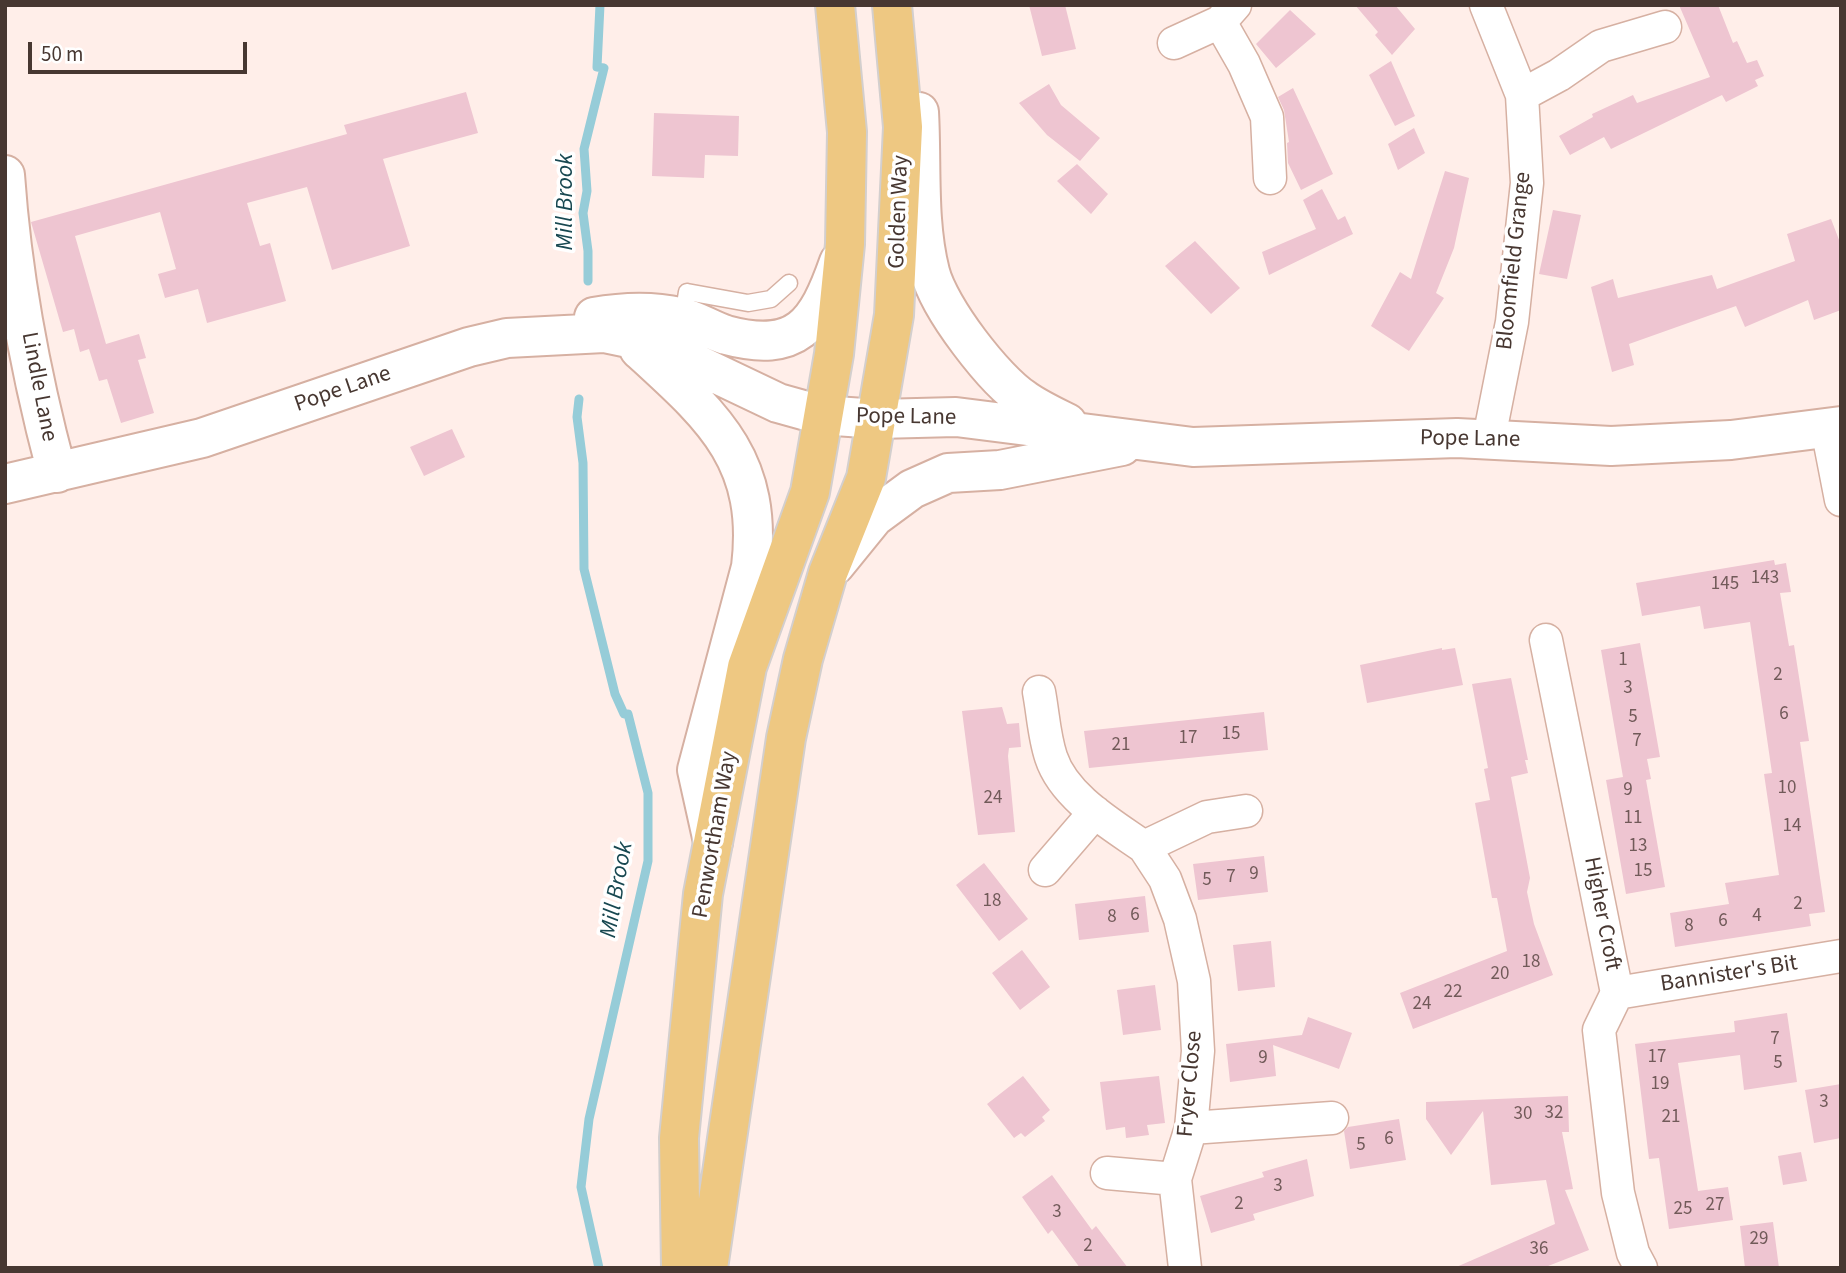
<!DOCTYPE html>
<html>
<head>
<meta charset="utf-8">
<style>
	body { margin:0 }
	#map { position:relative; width:1846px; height:1273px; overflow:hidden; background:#ffeee9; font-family:"Source Sans 3",sans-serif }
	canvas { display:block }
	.frame { position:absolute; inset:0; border:7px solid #473731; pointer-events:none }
	.scale { position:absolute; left:28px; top:42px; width:219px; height:32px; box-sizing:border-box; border:4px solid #473731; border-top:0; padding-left:9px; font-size:21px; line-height:24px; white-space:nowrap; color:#473731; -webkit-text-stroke:5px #fff; paint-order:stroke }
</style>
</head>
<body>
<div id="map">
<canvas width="1846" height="1273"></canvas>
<div class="frame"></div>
<div class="scale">50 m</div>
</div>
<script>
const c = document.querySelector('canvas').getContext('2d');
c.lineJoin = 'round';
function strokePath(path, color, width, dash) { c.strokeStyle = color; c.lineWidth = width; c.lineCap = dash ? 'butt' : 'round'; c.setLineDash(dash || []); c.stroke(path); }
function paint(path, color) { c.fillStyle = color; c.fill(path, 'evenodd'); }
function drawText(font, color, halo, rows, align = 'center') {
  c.font = font + ' "Source Sans 3",sans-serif'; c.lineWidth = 7; c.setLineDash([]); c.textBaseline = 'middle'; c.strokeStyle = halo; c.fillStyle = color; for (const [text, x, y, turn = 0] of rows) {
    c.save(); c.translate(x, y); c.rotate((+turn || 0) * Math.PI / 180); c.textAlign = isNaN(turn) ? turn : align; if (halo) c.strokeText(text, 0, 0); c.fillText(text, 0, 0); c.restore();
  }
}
strokePath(new Path2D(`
	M588,281V251L583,213L587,191L584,149L604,68L597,67L600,5
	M579,399L577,417L583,463L584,569L615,694L624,714H628L648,793V861L589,1119L581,1187L599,1268`), '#96ccd8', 9);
paint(new Path2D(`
	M1029,5H1065L1076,49L1042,56Z
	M1355,5H1395L1415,29L1392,55L1375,35L1378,32Z
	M1679,5H1718L1733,43L1737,41L1747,63L1757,60L1764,76L1755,80L1758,86L1726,102L1722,95L1611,149L1604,137L1570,155L1559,136L1593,117L1592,114L1633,95L1637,103L1710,77Z
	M1290,10L1316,34L1276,68L1256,44Z
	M1391,61L1415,116L1395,126L1369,75Z
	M1049,84L1061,105L1100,138L1080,161L1047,135L1019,103Z
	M1293,88L1333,174L1301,190L1288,163L1287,143L1289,142L1284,110L1278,97Z
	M466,92L478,133L383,159L410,246L332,270L307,187L247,203L260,246L270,243L286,301L207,323L198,289L165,298L158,274L176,269L160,212L75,236L106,344L139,334L146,358L138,360L154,413L121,423L107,379L99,381L89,349L80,352L74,329L63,332L31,222L347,134L344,125Z
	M654,113L739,116L738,156L705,155L704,178L652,176Z
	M1414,128L1425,153L1398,170L1388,144Z
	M1077,164L1108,194L1091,214L1057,181Z
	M1445,171L1469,178L1454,248L1436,293L1444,298L1409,351L1371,326L1400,272L1411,279Z
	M1322,189L1338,220L1345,216L1353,234L1269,275L1262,252L1316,229L1303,200Z
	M1553,210L1581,215L1567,279L1539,274Z
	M1831,219L1841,245V310L1814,320L1808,300L1745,327L1736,306L1629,344L1634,365L1612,372L1591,287L1613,279L1618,298L1712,275L1717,289L1795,261L1787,234Z
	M1195,241L1240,288L1211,314L1165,266Z
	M452,429L465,457L424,476L410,447Z
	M1774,560L1775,565L1786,563L1791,592L1780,593L1789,646L1794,645L1809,741L1800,742L1825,912L1809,914L1811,926L1675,947L1670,913L1729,904L1725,883L1779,875L1764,774L1772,773L1750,622L1704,629L1700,606L1642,616L1636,583Z
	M1640,643L1660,757L1647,759L1651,779L1646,780L1665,887L1626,894L1606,780L1623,777L1601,650Z
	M1442,648V650L1455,648L1463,685L1367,703L1360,665Z
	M1511,678L1528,760H1525L1528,773L1511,777L1530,878L1527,892L1534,924L1553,975L1413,1029L1400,993L1507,951L1497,898H1492L1475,803L1490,800L1484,769L1488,768L1472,684Z
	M1002,707L1007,724L1019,723L1021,747L1009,748L1008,756L1015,832L978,835L962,711Z
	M1264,712L1268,750L1089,768L1084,731Z
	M1264,856L1268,892L1198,900L1193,864Z
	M984,863L1028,919L999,941L956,885Z
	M1145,896L1149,932L1079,940L1075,904Z
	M1271,941L1275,987L1238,991L1233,945Z
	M1022,950L1050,987L1020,1010L992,973Z
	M1155,985L1161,1030L1123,1035L1117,990Z
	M1787,1013L1797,1082L1744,1090L1740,1055L1678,1063L1698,1191L1728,1187L1733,1220L1669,1229L1659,1158L1649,1159L1635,1044L1735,1032L1734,1021Z
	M1308,1017L1352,1033L1339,1069L1273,1045L1276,1076L1230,1082L1226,1044L1302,1035Z
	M1023,1076L1050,1110L1042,1117L1045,1121L1025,1137L1021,1133L1014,1138L987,1104Z
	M1159,1076L1165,1123L1147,1125L1149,1135L1126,1138L1125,1127L1106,1130L1100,1082Z
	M1841,1084V1138L1814,1143L1805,1090Z
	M1568,1096L1569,1132H1562L1573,1189L1565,1190L1589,1250L1543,1268H1454L1555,1224L1546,1180L1491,1185L1483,1111L1451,1155L1426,1119V1102Z
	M1399,1119L1406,1160L1350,1169L1344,1131L1348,1127Z
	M1801,1152L1807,1181L1783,1185L1778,1156Z
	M1307,1159L1314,1196L1253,1214L1255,1220L1211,1233L1200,1196L1264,1177L1262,1172Z
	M1052,1175L1092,1230L1096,1226L1128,1268H1080L1052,1230L1048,1234L1022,1197Z
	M1773,1222L1779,1268H1745L1740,1226Z`), '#eec5d1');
const service = new Path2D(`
	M683,317L687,292L748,303L771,299L789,283`);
const minor = new Path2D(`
	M1235,5L1220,22L1244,64L1267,117L1270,178
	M1486,5L1522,95L1527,183L1512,322L1489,438
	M1174,43L1220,22
	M1522,95L1559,75L1601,46L1665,27
	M1827,428L1841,500
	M1546,640L1617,993L1599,1030L1618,1193L1633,1253L1641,1268
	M1039,692C1043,713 1044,736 1051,757C1064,797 1111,824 1144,847
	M1045,870L1095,812
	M1617,993L1841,956
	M1191,1128L1332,1118
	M1107,1173L1175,1179
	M1185,1268L1175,1179L1191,1128L1198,1051L1194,981L1180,919L1165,879L1144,847L1207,817L1246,811`);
const tertiary = new Path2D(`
	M919,112C922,165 917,221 930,272C939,308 994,380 1025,400C1038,409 1053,416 1067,423
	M5,175C12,275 31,376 57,473
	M594,317C622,312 653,311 680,317C696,320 710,330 726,335C797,354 817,325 839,262
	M639,349C712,416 764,459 751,567L697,770L713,842
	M5,484L202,438L469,347L507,338L604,333L652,343L778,403L821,415L878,419L956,417L1193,447L1457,438L1611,446L1731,440L1841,426
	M835,565L874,517L912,489L948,473L1000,470L1122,446`);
const trunk = new Path2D(`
	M681,1268L679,1138L703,894L747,667L810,492L834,354L845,244L847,132L835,5
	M708,1268L786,738L803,659L828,573L866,478L894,315L903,127L892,5`);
strokePath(service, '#d6b0a2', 19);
strokePath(minor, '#d6b0a2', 35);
strokePath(tertiary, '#d6b0a2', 42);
strokePath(trunk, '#d3cfce', 42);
strokePath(service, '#fff', 16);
strokePath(minor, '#fff', 32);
strokePath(tertiary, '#fff', 38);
strokePath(trunk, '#eec882', 38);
drawText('19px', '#715a59', null, [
	["143",1765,579],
	["145",1725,585],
	["1",1623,661],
	["2",1778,676],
	["3",1628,689],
	["6",1784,715],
	["5",1633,718],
	["15",1231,735],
	["17",1188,739],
	["7",1637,742],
	["21",1121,746],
	["10",1787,789],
	["9",1628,791],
	["24",993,799],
	["11",1633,819],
	["14",1792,827],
	["13",1638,847],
	["15",1643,872],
	["9",1254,875],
	["7",1231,878],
	["5",1207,881],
	["18",992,902],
	["2",1798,905],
	["6",1135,916],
	["4",1757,917],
	["8",1112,918],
	["6",1723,922],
	["8",1689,927],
	["18",1531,963],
	["20",1500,975],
	["22",1453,993],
	["24",1422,1005],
	["7",1775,1040],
	["17",1657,1058],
	["9",1263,1059],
	["5",1778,1064],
	["19",1660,1085],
	["3",1824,1103],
	["32",1554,1114],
	["30",1523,1115],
	["21",1671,1118],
	["6",1389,1140],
	["5",1361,1146],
	["3",1278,1187],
	["2",1239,1205],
	["27",1715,1206],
	["25",1683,1210],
	["3",1057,1213],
	["29",1759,1240],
	["2",1088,1247],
	["36",1539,1250]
]);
drawText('23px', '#473731', '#fff', [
	["Golden Way",900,212,-88],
	["Bloomfield Grange",1515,261,-84],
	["Lindle Lane",38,387,79],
	["Pope Lane",343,390,-19],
	["Pope Lane",906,418,1],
	["Pope Lane",1470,440,1],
	["Penwortham Way",716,835,-80],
	["Higher Croft",1601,914,79],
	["Bannister's Bit",1729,975,-9],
	["Fryer Close",1191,1084,-85]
]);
drawText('italic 24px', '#184851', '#fff', [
	["Mill Brook",567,202,-90],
	["Mill Brook",618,890,-80]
]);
</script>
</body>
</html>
